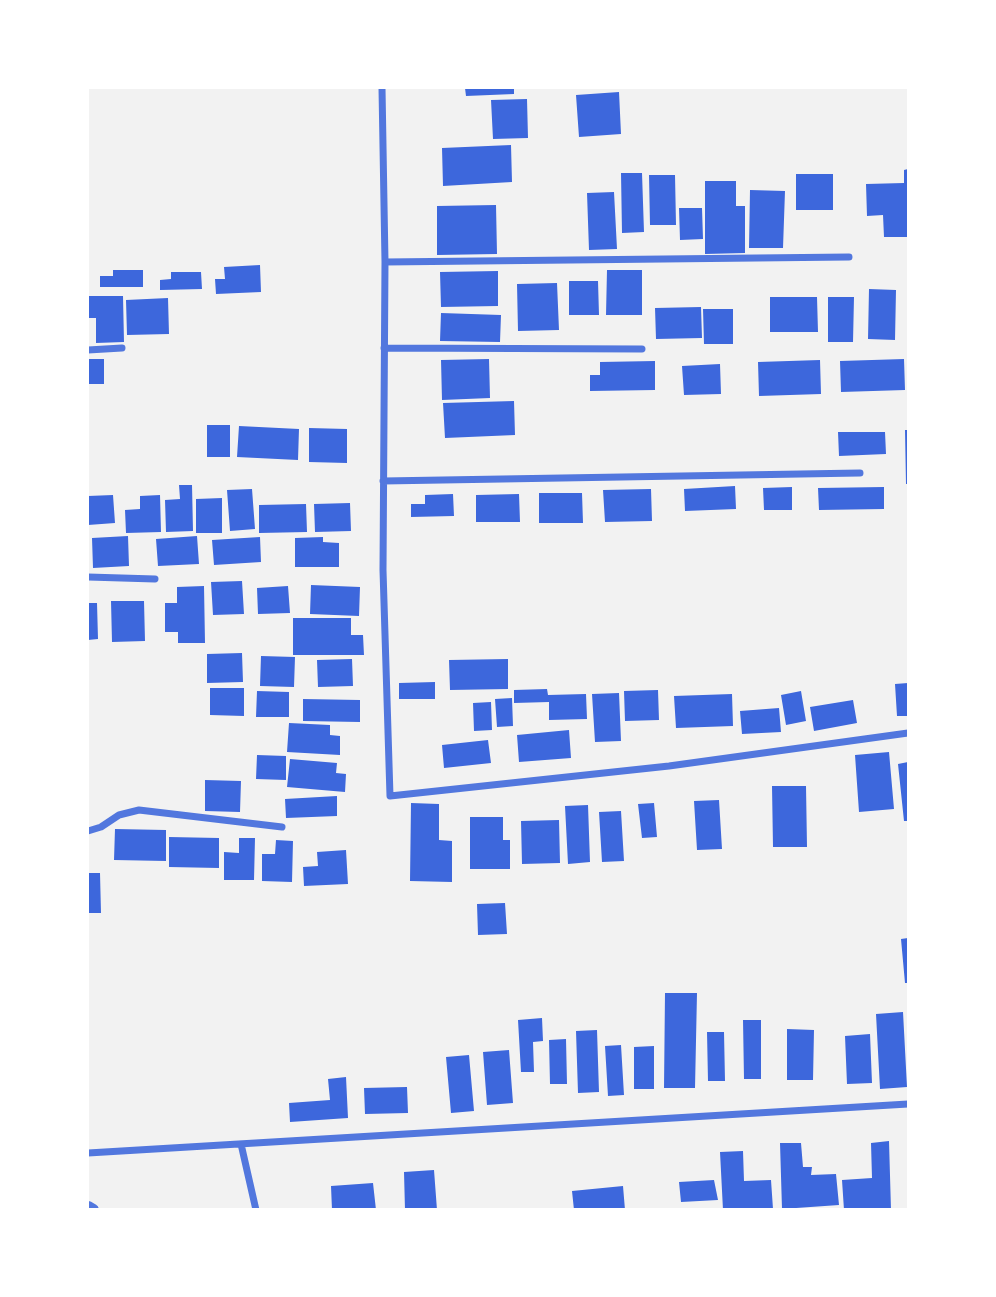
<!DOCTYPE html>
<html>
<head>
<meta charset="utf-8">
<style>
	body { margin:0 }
	#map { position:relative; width:996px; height:1297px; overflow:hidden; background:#f2f2f2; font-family:Inter,sans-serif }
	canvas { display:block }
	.frame { position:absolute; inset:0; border:89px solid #fff; pointer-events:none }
</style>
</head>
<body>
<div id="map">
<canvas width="996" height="1297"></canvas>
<div class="frame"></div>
</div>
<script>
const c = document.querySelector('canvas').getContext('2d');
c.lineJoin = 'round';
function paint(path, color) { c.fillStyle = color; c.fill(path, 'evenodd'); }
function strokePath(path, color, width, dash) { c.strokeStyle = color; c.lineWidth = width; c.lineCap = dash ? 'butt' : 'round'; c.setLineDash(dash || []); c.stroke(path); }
paint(new Path2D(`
	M465,88H514V94L466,96Z
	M619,92L621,134L579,137L576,95Z
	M527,99L528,138L493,139L491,100Z
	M511,145L512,182L443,186L442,148Z
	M908,169V237H884L883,215L867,216L866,184L904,183V170Z
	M621,173H642L644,232L622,233Z
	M796,174H833V210H796Z
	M649,175H675L676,225H650Z
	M705,181H736V206H745V253L705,254Z
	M750,190L785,191L783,248H749Z
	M614,192L617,249L589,250L587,193Z
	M496,205L497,254L437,255V206Z
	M679,208H702L703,239L680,240Z
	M260,265L261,292L216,294L215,279H225L224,267Z
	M113,270H143V287H100V276H113Z
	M607,270H642V315H606Z
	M498,271V306L441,307L440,272Z
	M171,272H201L202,289L160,290V280L171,279Z
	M569,281H598L599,315H569Z
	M557,283L559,330L518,331L517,284Z
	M869,289L896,290L895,340L868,339Z
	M88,296H123L124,342L96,343V318H88Z
	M770,297H817L818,332H770Z
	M828,297H854L853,342H828Z
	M168,298L169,334L127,335L126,300Z
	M701,307L702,338L656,339L655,308Z
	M703,309H733V344H704Z
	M441,313L501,315L500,342L440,341Z
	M88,359H104V384H88Z
	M489,359L490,398L442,400L441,360Z
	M904,359L905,390L841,392L840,361Z
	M820,360L821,394L759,396L758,362Z
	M655,361V390L590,391V375H600V362Z
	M720,364L721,394L684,395L682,366Z
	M514,401L515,435L445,438L443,403Z
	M207,425H230V457H207Z
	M239,426L299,429L298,460L237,457Z
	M309,428L347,429V463L309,462Z
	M905,430H908V484H906Z
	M838,432H885L886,454L839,456Z
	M179,485H192L193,531L166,532L165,500L180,499Z
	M735,486L736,509L685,511L684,489Z
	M792,487V510H764L763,488Z
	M884,487V509L819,510L818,488Z
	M252,489L255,529L230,531L227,490Z
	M651,489L652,521L605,522L603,490Z
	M539,493H582L583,523H539Z
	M453,494L454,516L411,517V504H425V495Z
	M519,494L520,522H476V495Z
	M113,495L115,523L88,525V496Z
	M160,495L161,532L126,533L125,510L140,509V496Z
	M222,498V533H196V499Z
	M350,503L351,531L315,532L314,504Z
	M306,504L307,532L259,533V505Z
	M128,536L129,566L93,568L92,538Z
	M197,536L199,564L158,566L156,539Z
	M260,537L261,562L214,565L212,540Z
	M323,537V542L339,543V567H295V538Z
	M242,581L244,614L213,615L211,582Z
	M311,585L360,587L359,616L310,614Z
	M204,586L205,643H178V632H165V603H177V587Z
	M288,586L290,613L258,614L257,588Z
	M111,601H144L145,641L112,642Z
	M88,603H97L98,639L88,640Z
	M293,618H351V635H363L364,655H293Z
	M242,653L243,682L207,683V654Z
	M261,656L295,657L294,687L260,686Z
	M352,659L353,686L318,687L317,660Z
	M508,659V689L450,690L449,660Z
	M435,682V699H399V683Z
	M908,683V716H897L895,684Z
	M210,688H244V716L210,715Z
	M547,689L548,695L586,694L587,719L549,720V702L514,703V690Z
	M658,690L659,720L625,721L624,691Z
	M257,691L289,692V717H256Z
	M801,691L806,721L786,725L781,695Z
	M619,693L621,741L595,742L592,694Z
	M732,694L733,726L676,728L674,696Z
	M512,698L513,726L497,727L495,699Z
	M303,699L360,700V722L303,721Z
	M853,700L857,723L814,731L810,707Z
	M491,702L492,730L474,731L473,703Z
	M779,708L781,732L742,734L740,711Z
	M289,723L330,725V735L340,736V755L287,752Z
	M569,730L571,758L519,762L517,735Z
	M488,740L491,763L444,768L442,745Z
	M889,752L894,809L859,812L855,755Z
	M257,755L286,756V780L256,779Z
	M290,759L337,763L336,773L346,774L345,792L287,787Z
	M908,762V821H904L898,764Z
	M205,780L241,781L240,812L205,811Z
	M772,786H806L807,847H773Z
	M337,796V816L286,818L285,799Z
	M719,800L722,849L697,850L694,801Z
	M411,803L439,804V840L452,841V882L410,881Z
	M654,803L657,837L642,838L638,804Z
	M588,805L590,862L568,864L565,806Z
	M621,811L624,861L602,862L599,812Z
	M470,817H503V840H510V869H470Z
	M559,820L560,863L522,864L521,821Z
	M115,829L166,830V861L114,860Z
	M169,837L219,838V868L169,867Z
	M239,838H255L254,880H224V852L239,853Z
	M276,840L293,841L292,882L262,881V854H275Z
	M346,850L348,884L304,886L303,867L318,866L317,852Z
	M88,873H100L101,913H88Z
	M505,903L507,934L478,935L477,904Z
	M908,938V983H905L901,939Z
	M665,993H697L695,1088H664Z
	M903,1012L907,1087L880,1089L876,1014Z
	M542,1018L543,1041L533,1042L534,1072H521L518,1020Z
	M743,1020H761V1079H744Z
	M787,1029L814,1030L813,1080H787Z
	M597,1030L599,1092L578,1093L576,1031Z
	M707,1032H724L725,1081H708Z
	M870,1034L872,1083L847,1084L845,1036Z
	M566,1039L567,1084H550L549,1040Z
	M621,1045L624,1095L608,1096L605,1046Z
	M654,1046V1089H634V1047Z
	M509,1050L513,1103L487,1105L483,1052Z
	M469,1055L474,1111L451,1113L446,1057Z
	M346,1077L348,1118L290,1122L289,1103L330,1100L328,1079Z
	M407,1087L408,1113L365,1114L364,1088Z
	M889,1141L891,1210H844L842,1180L872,1178L871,1143Z
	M780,1143H801L803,1167H812L811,1175L836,1174L839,1205L782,1209Z
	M743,1151L744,1181L771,1180L773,1209L723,1210L720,1152Z
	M434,1170L437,1210H405L404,1172Z
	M714,1180L718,1200L681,1202L679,1182Z
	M373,1183L376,1210H332L331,1186Z
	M623,1186L625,1210H574L572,1191Z`), '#3d67dc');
strokePath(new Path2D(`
	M382,88L385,262L383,570L390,796L669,766L908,733
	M385,262L849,257
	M384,348L642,349
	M88,350L122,348
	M383,481L860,473
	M88,577L155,579
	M88,831L101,827L119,815L139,810L282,827
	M241,1144L256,1210
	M88,1153L908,1104`), '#5277de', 7);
strokePath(new Path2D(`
	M88,1207L93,1210`), '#5277de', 12);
</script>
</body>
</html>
